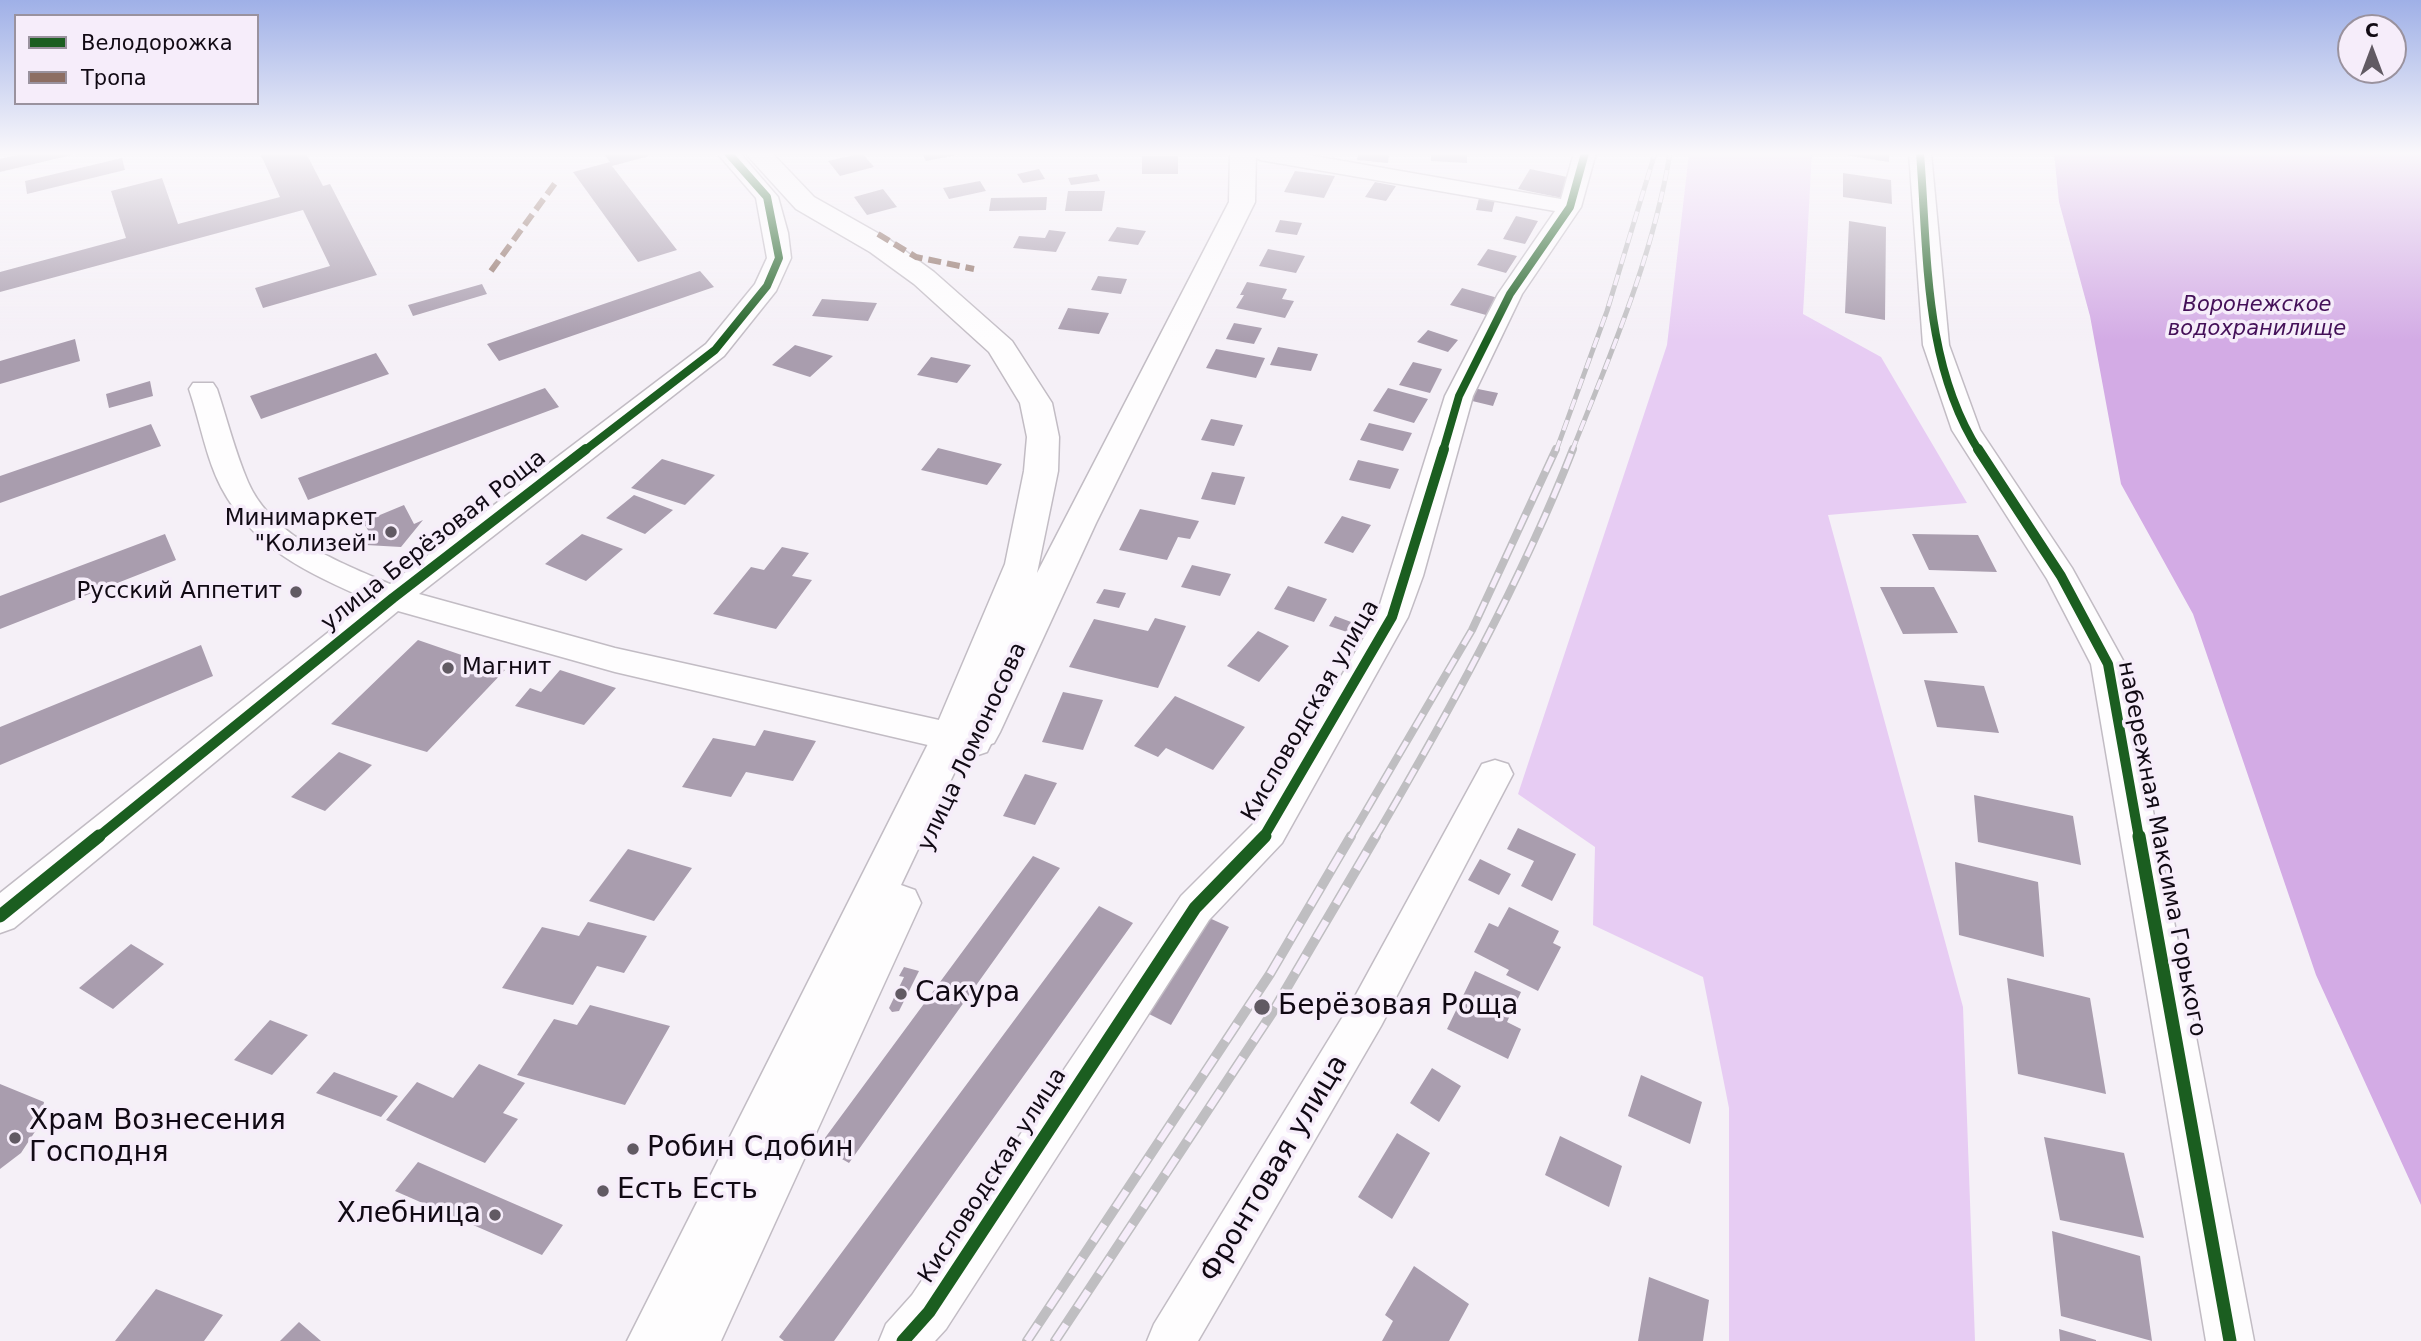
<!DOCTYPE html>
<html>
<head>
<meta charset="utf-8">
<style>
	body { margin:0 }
	#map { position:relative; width:2421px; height:1341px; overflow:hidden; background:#f5f0f7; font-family:"DejaVu Sans",sans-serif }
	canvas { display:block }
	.legend { position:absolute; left:14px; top:14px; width:245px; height:91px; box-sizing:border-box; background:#f6edfa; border:2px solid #9a929e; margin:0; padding:9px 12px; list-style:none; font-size:21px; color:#110a14 }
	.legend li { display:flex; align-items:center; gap:14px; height:35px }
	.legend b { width:35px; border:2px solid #9a929e }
	.north { position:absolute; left:2337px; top:14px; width:70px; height:70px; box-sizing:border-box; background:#f6edfa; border:2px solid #9a929e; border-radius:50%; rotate:0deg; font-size:19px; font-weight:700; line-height:28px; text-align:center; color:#110a14 }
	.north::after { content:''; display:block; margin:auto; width:24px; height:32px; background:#615a63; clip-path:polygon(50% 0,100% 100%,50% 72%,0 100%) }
</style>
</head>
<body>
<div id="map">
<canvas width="2421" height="1341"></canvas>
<ul class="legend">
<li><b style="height:9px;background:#1b5e20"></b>Велодорожка</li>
<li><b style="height:9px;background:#8d6e63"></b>Тропа</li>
</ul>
<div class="north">С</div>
</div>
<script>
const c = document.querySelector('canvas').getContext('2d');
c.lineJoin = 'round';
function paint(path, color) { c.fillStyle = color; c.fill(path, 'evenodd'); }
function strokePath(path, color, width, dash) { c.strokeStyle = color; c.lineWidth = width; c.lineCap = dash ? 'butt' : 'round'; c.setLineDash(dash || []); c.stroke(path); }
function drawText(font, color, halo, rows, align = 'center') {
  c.font = font + ' "DejaVu Sans",sans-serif'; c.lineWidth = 7; c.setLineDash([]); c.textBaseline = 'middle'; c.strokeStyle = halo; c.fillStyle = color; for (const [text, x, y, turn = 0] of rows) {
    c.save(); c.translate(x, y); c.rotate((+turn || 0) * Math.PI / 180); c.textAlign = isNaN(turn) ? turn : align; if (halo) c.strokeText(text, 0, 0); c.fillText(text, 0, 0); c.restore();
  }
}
paint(new Path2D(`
	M1689,153H1812L1803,314L1881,357L1967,503L1828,515L1963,1007L1975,1341H1729V1108L1703,977L1593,925L1595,847L1518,794L1667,345Z`), '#e7ccf3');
paint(new Path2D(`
	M2054,153H2421V1205L2316,975L2193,614L2121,484L2090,316L2059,202Z`), '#d3abe5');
paint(new Path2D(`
	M26,153H76V154L0,172V159Z
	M260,153H306L323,186L330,184L377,275L263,308L255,288L330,266L303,210L0,292V272L126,238L111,191L162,178L178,224L280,197Z
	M603,153H647L649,156L612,166L677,250L638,262L573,172L610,162Z
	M862,153L874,167L840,176L828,161Z
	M922,153H962V154L926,161Z
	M1358,153H1389L1388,163L1357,160Z
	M1431,153H1467V163L1431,161Z
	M1845,153H1889V162L1845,155Z
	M1142,156H1178V174H1142Z
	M122,158L125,170L27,194L25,181Z
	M1039,169L1045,179L1023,183L1017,174Z
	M1530,169L1572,178L1562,198L1518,189Z
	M1295,171L1335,176L1324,198L1284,192Z
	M1843,173L1891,180L1892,204L1843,197Z
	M1097,174L1100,181L1071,185L1068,178Z
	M980,181L986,191L949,199L943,188Z
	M1375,182L1396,186L1386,201L1365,197Z
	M883,189L897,207L867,215L854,197Z
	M1068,191H1105L1102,211H1065Z
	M1047,197L1046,210L989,211L991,198Z
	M1479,198L1495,200L1492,212L1476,210Z
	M1516,216L1538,221L1525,244L1503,239Z
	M1280,220L1302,223L1297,235L1275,232Z
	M1849,221L1886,227L1885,320L1845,313Z
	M1117,227L1146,231L1138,245L1108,241Z
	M1049,230L1066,232L1056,252L1013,248L1019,236L1045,238Z
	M1268,249L1305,256L1296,273L1259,266Z
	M1488,249L1517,256L1506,273L1477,265Z
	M700,271L714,287L499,361L487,344Z
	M1098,276L1127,279L1121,294L1091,290Z
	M1247,282L1287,289L1282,299L1294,301L1285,318L1236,308L1244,295H1240Z
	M482,284L487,294L413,316L408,305Z
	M1462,288L1498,298L1486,315L1450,305Z
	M822,299L877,303L868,321L812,316Z
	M1068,308L1109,313L1099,334L1058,329Z
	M1234,323L1262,328L1254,344L1226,339Z
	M1428,330L1458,340L1448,352L1417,342Z
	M75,339L80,361L0,384V361Z
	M795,345L833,356L810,377L772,365Z
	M1278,347L1318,354L1311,371L1270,365Z
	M1216,349L1265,358L1256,378L1206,368Z
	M376,353L389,374L261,419L250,396Z
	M931,357L971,365L957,383L917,375Z
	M1413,362L1442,369L1430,393L1399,385Z
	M150,381L153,396L109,408L106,394Z
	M545,388L559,407L308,500L298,478Z
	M1388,388L1428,399L1414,423L1373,411Z
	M1473,388L1498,393L1493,406L1468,400Z
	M1211,419L1243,425L1234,446L1201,440Z
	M1369,423L1412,433L1403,451L1360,440Z
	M151,424L161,446L0,503V476Z
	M938,448L1002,464L987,485L921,470Z
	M662,459L715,475L685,505L631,488Z
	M1358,460L1399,469L1390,489L1349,480Z
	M1212,472L1245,477L1235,505L1201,499Z
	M634,495L673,510L645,534L606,518Z
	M404,505L414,524L423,520L401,547L366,545L374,540L363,522Z
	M1140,509L1199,521L1190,539L1178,537L1167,560L1119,550Z
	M1342,516L1371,525L1353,553L1324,543Z
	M165,534L176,560L0,629V596Z
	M582,534L623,549L586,581L545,564Z
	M1912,534L1978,535L1997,572L1929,570Z
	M782,547L809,553L792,576L812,580L776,629L713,614L751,567L764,570Z
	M1192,565L1231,574L1220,596L1181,587Z
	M1288,586L1327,599L1314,622L1274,609Z
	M1880,587H1934L1958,633L1903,634Z
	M1104,589L1126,593L1119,608L1096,603Z
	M1335,616L1362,626L1356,635L1329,626Z
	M1155,618L1186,626L1158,688L1069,667L1094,619L1148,631Z
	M1258,631L1289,646L1259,682L1227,666Z
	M418,640L505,670L427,752L331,724Z
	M201,645L213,676L0,765V727Z
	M560,670L616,688L584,725L515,706L530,688L541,692Z
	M1924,680L1984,686L1999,733L1937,727Z
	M1063,692L1103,700L1083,750L1042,742Z
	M1175,696L1245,727L1213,770L1166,748L1158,757L1134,746Z
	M764,730L816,741L793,781L746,772L731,797L682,787L713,738L755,746Z
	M339,752L372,765L325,811L291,797Z
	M1025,774L1057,783L1035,825L1003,816Z
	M1974,795L2073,816L2081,865L1978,842Z
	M1518,828L1576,854L1552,901L1521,886L1534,861L1507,849Z
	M628,849L692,868L654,921L589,901Z
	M1033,856L1060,868L849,1163L819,1146Z
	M1480,859L1511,874L1499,895L1468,880Z
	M1955,862L2038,882L2044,957L1959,935Z
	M1099,906L1133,923L834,1341H784L779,1337Z
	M1509,907L1559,931L1553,943L1561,947L1538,991L1506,975L1509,970L1474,952L1489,923L1498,927Z
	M1205,916L1229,927L1171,1025L1145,1012Z
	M588,922L647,936L624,973L597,966L573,1005L502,988L542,927L579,936Z
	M131,944L164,964L113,1009L79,988Z
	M904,967L919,971L899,1011L892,1012L889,1008L904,977L899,976Z
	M1475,971L1521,992L1507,1022L1521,1029L1508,1059L1447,1029Z
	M2007,978L2090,998L2106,1094L2018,1074Z
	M590,1005L670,1026L625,1105L517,1075L554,1019L577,1025Z
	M270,1020L308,1035L272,1075L234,1060Z
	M479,1064L525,1083L503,1113L518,1119L485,1163L386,1120L417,1082L453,1098Z
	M1432,1068L1461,1086L1439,1122L1410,1103Z
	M334,1072L398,1096L381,1117L316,1093Z
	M1641,1075L1702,1102L1690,1144L1628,1116Z
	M0,1084L44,1102L40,1124L21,1153L0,1169Z
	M1397,1133L1430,1153L1392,1219L1358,1197Z
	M1560,1136L1622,1166L1609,1207L1545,1175Z
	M2044,1137L2124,1153L2144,1238L2060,1220Z
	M418,1162L563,1225L542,1255L395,1191Z
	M2052,1231L2140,1256L2152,1341L2061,1316Z
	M1414,1266L1469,1304L1449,1341H1382L1393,1321L1385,1315Z
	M1649,1277L1709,1300L1703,1341H1638Z
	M156,1289L223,1315L204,1341H115Z
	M299,1322L321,1341H280Z
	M2059,1329L2096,1340V1341H2060Z`), '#a99dae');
const street = new Path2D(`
	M717,153H740L778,197L788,233L791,258L776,291L724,356L419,594L615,648L975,728L987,732L992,742L987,752L975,756L615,672L398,611L14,928L0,933V893L369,600C309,573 254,550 221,487C206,458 200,421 189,389L193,383H213L217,389C227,419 235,452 248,482C272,537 339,562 390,584L706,344L755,284L767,258L756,198Z
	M1249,153H1297L1561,199L1574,153H1596L1581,207L1522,294L1473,396L1423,576L1408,617L1282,843L1209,920L946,1329L935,1341H879L886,1324L912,1295L1181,896L1256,821L1376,617L1445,396L1498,294L1555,211L1260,160Z
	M1909,153H1931L1949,345L1980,430L2072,568L2125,664L2254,1341H2206L2091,664L2047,579L1952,430L1923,345Z
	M1495,760L1508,764L1513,774L1381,1026L1198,1341H1147L1154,1324L1353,1000L1482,764Z`);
const secondary = new Path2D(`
	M745,153H772L814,197L890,240L934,272L1012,341L1052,403L1059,437L1058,471L1037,573L1229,202L1230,153H1256L1255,202L1096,523L1000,732L994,743L980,748L968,744L901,885L915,890L921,903L721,1341H627L932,736L1005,564L1024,471L1027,437L1020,403L989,352L914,284L870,252L796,209Z`);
strokePath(street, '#c2bcc4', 3);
strokePath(secondary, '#c2bcc4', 3);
paint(street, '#fefdfe');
paint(secondary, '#fefdfe');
const railFar2 = new Path2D(`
	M1556,451L1607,311L1655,153
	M1572,451C1611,353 1653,257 1670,153`);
const railFar1 = new Path2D(`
	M1350,838L1472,630L1556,449
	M1375,838C1449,712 1520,584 1573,449`);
const rail = new Path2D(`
	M1027,1341L1270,974L1351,836
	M1055,1341L1272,1013L1376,836`);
strokePath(railFar2, '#bfbec1', 5);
strokePath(railFar1, '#bfbec1', 8);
strokePath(rail, '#bfbec1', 10);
strokePath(railFar2, '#f6edfa', 3.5, [11]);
strokePath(railFar1, '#f6edfa', 5, [16]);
strokePath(rail, '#f6edfa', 7, [20]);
strokePath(new Path2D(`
	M878,234L916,257L974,269
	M491,271L556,182`), '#8d6e63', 6, [13, 6]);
strokePath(new Path2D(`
	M1920,153C1928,252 1923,364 1979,451
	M584,451L715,350L767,286L779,258L767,197L728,153
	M1443,451L1459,396L1510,294L1570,207L1585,153`), '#1b5e20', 8);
strokePath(new Path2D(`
	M1978,449L2061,576L2108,664L2139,838
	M97,838L393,598L586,449
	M1263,838L1392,617L1444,449`), '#1b5e20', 10);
strokePath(new Path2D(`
	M2139,836L2230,1341
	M0,916L99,836
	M903,1341L929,1312L1195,908L1265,836`), '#1b5e20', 13);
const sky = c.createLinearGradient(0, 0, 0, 341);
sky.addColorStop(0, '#9fb0e7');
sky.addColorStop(0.45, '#faf8fb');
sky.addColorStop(1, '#faf8fb00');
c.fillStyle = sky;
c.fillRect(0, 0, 2421, 341);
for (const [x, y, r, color] of [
	[391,532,7,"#615a63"],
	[296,592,7,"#615a63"],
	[448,668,7,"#615a63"],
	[901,994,7,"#615a63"],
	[1262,1007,9,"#615a63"],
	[15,1138,7,"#615a63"],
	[633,1149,7,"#615a63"],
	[603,1191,7,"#615a63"],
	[495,1215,7,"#615a63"]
]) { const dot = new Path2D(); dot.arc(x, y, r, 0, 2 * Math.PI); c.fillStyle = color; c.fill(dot); strokePath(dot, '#f6edfa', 2.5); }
drawText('italic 21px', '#441058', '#f6edfa', [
	["Воронежское",2257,306],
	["водохранилище",2257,330]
]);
drawText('23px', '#110a14', '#f6edfa', [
	["Минимаркет",377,519],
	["\"Колизей\"",377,545],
	["Русский Аппетит",282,592],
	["Магнит",462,668,"left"]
], 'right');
drawText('23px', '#110a14', '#f6edfa', [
	["улица Берёзовая Роща",434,541,-38],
	["Кисловодская улица",1311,711,-60],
	["улица Ломоносова",973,747,-65],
	["набережная Максима Горького",2161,849,79],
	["Кисловодская улица",993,1176,-57]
]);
drawText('28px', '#110a14', '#f6edfa', [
	["Сакура",915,994],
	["Берёзовая Роща",1278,1007],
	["Храм Вознесения",29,1122],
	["Господня",29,1154],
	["Робин Сдобин",647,1149],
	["Есть Есть",617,1191],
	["Хлебница",481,1215,"right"]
], 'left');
drawText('28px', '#110a14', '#f6edfa', [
	["Фронтовая улица",1275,1169,-59]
]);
</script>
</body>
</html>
